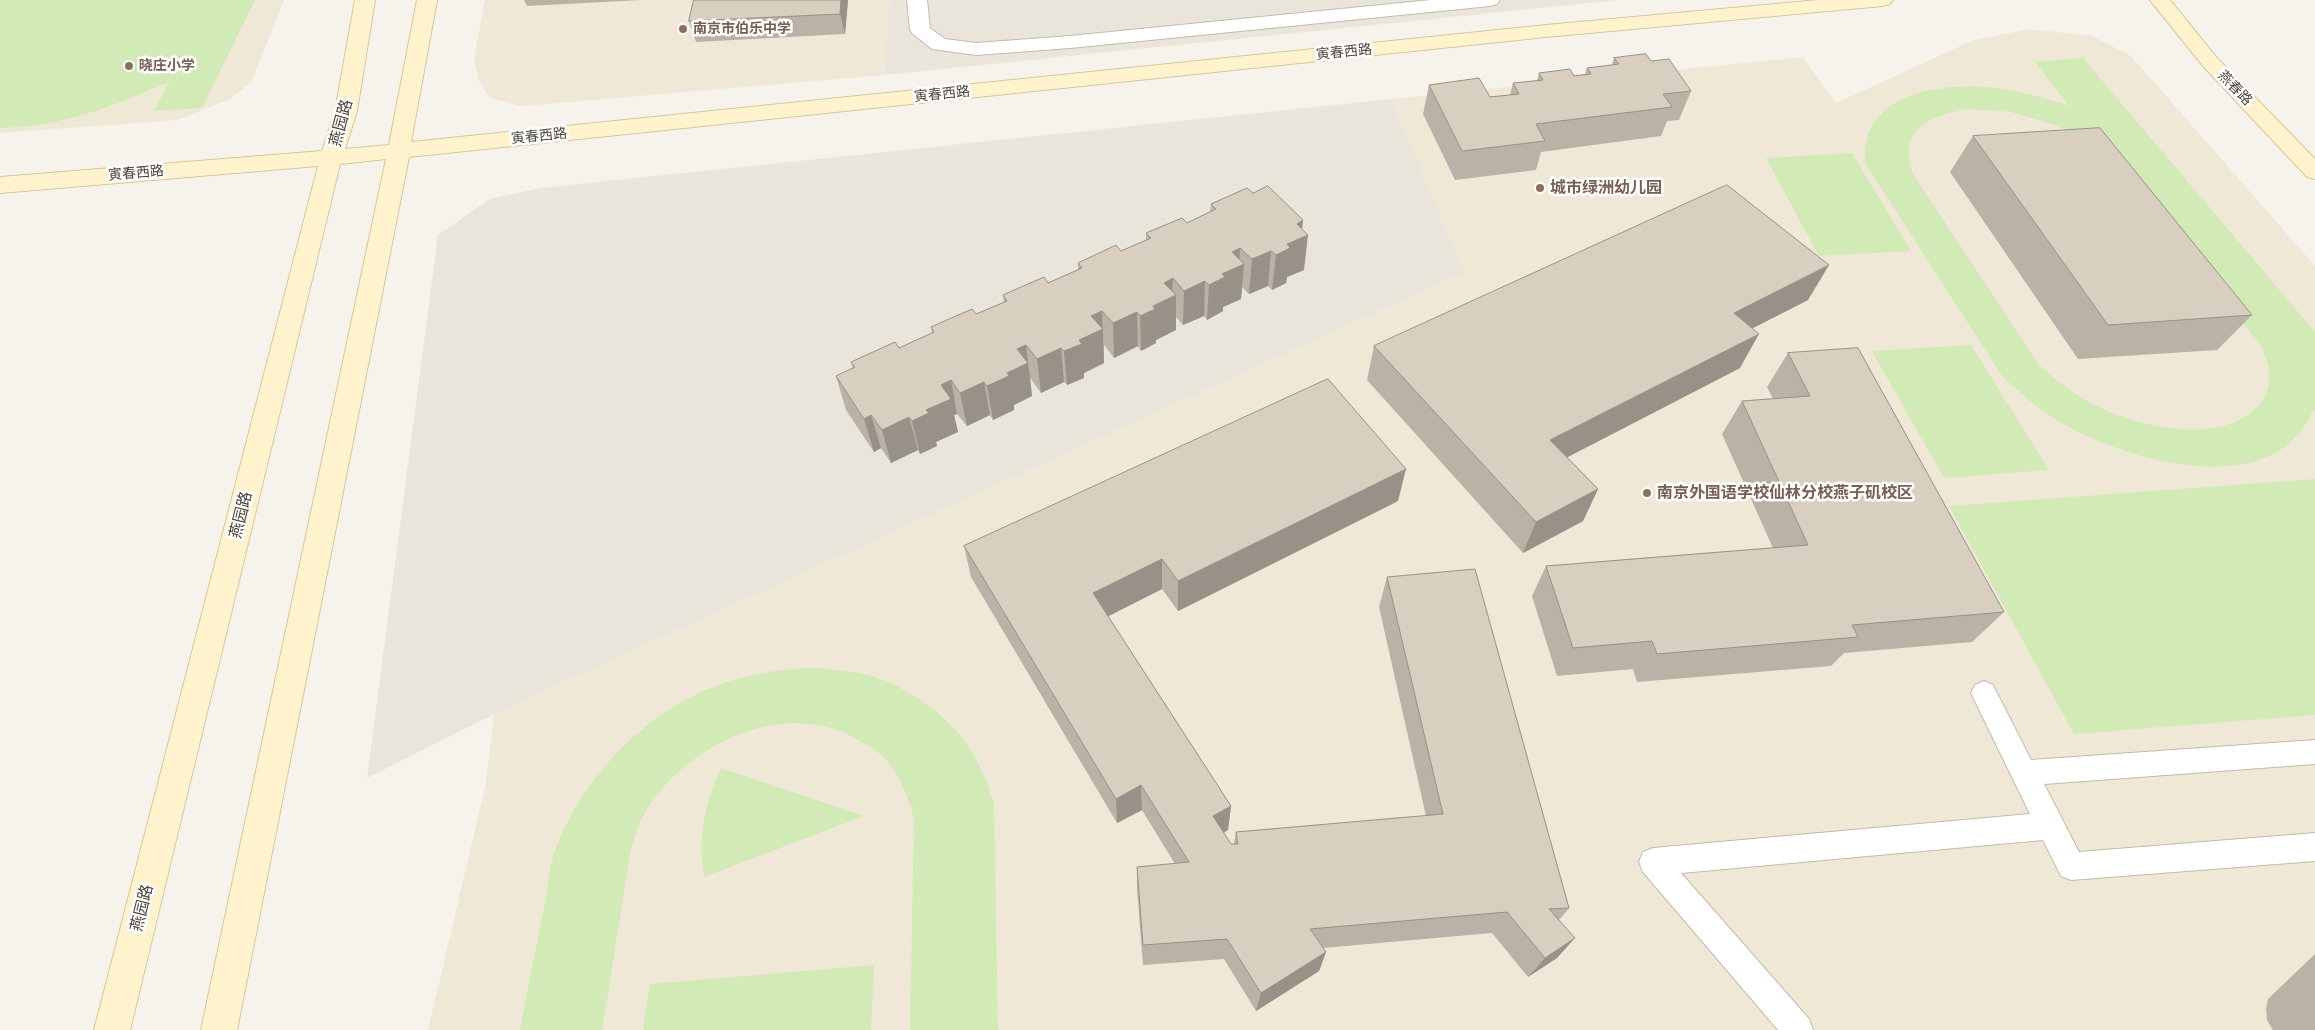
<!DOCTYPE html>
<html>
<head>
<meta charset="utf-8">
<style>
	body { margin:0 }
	canvas { display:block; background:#f6f3ec }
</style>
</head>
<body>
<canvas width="2315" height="1030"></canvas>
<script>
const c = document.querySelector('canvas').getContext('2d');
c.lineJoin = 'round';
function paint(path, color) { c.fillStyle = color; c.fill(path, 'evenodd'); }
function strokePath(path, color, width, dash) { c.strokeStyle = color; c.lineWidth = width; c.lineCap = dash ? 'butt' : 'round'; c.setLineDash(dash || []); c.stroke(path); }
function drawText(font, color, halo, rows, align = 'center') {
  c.font = font + ' "Asap Condensed","Noto Sans SC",sans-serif'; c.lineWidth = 5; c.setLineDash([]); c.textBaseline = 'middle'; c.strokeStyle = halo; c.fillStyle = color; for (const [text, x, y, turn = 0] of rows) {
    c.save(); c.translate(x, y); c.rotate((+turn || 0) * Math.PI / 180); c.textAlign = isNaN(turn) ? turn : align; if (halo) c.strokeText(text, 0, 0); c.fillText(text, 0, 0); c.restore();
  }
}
paint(new Path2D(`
	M889,0H1619L884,75Z
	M1391,99L1465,272L494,714L367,778L438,235L490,199L540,188Z`), '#eae5da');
paint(new Path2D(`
	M0,0H284L252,81L230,99L177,120L0,133Z
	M485,0H889L884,75L522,106L490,98L479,81L474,58Z
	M2029,29L2092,36L2131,56L2315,266V1030H428L486,783L494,714L1464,272L1391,99L1803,57L1836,103L1974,40Z`), '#efe8d6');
paint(new Path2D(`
	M0,0H255L202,108L154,111L170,81C116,106 59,127 0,128Z
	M2083,58L2315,332V412L2313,410C2273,506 2121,460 2055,419C2036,407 2019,392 2002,376L1865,163C1860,92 1941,82 1995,88C2021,91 2045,98 2069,106L2035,62ZM1968,109L2011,112L2055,125L2076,135L2110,160L2262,347C2264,354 2268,362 2269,369C2271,384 2266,400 2254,410C2217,442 2154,429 2112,413C2084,402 2061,385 2039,365L1913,174C1898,129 1929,116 1968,109Z
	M1852,153L1911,251L1819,256L1766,158Z
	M1971,345L2049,470L1944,478L1872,351Z
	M2315,479V715L2074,734L1949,506Z
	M812,668C836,670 861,671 883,680C925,697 964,729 982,771C987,782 990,793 994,804L998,1030H910L914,818C908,799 903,782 891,766C883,754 868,745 855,738C782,698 686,745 646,811C629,840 627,874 622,906C615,947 609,989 602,1030H520C528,988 536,946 545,904C548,886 549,865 556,848C586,770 656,701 737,679C762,672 786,669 812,668Z
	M721,768L864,816L704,877C698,834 704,807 721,768Z
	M874,965L871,1030H643L650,984Z`), '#d2eab5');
const lane = new Path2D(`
	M1984,681L1993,685L2031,760L2315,740V764L2044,784L2079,852L2315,833V861L2071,880L2061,876L2043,840L1681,873L1809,1019L1813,1030H1778L1643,872L1639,862L1643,852L1653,848L2030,814L1971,693L1975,685Z`);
const street = new Path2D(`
	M907,0H927L930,28L945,39L976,43L1070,36L1431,0H1500L1497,4L1490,6L1070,48L976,55L932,49L913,34L910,30Z`);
const secondary = new Path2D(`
	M355,0H375L357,111L345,149L389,145L417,0H437L411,142L1546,25L1819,0H1893L1890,4L1883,6L1546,37L409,157L237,1030H201L386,159L340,164L130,1030H94L318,166L0,193V177L322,151L335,111Z
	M2150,0H2170L2217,58L2315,159V179L2307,177L2203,66Z`);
strokePath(lane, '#c2bbae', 2);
strokePath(street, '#c2bbae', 2);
strokePath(secondary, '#d6c79b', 2);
paint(lane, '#fff');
paint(street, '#fff');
paint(secondary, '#fff3cd');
paint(new Path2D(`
	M524,0H642L527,6Z
	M848,0L845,34L696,42L689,21Z
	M1614,58L1651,61L1691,91L1679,120L1667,121L1661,136L1541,152L1536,170L1455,180L1423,114L1429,85L1490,97L1510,95L1513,83L1537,81L1539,73L1574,76L1585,74L1587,68L1612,65Z
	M1973,136L2252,315L2217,350L2078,359L1950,172Z
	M1253,193L1303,220L1302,229L1304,270L1287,277L1286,283L1272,290L1268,286L1249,294L1242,287L1241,299L1223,307V311L1207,320L1204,316L1183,325L1176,317V330L1156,340V343L1141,351L1138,346L1114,358L1104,345V363L1084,373V378L1067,385L1064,382L1041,393L1031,379H1030L1032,396L1014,405V410L993,420L990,415L967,426L957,414L954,415L958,432L936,442L937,446L920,454L918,450L891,463L881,448L874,452L846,410L836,376L853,368L851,362L899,348L932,333L931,327L976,314L1004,302L1003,295L1048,283L1078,270V263L1121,251L1146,240V233L1187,223L1210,212L1211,204Z
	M1808,300L1752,328L1740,368L1567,457L1598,489L1583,521L1523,553L1367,380L1374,346Z
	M1788,353L2004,612L1972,642L1844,653L1831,666L1637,682L1633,669L1557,676L1532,596L1546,566L1773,548L1722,434L1742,401L1773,399L1767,387Z
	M1398,501L1178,611L1162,589L1108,616L1231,806L1228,830L1224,833L1231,844H1234L1236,832L1426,816L1379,607L1387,577L1569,908L1559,920L1557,958L1528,977L1492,933L1323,948L1326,952L1319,971L1256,1011L1224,959L1143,965L1137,889V867L1175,864L1142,810L1117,823L971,577L964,546Z
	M2315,954V1030H2273L2267,1020L2266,1009L2268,999Z`), '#bab2a6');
paint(new Path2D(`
	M841,0H848L845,34L840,14Z
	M1303,220L1301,238L1308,235L1304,270L1287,277L1286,283L1272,290L1276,255L1287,244L1297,224Z
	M1240,248L1239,266L1244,264L1241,299L1223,307V311L1207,320L1209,285L1222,274L1232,252Z
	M1271,251L1268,286L1249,294L1252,259Z
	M1829,265L1808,300L1716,347L1734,313Z
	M1173,278L1172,297L1176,295V330L1156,340V343L1141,351L1140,316L1153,306L1164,283Z
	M1205,281L1204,316L1183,325L1184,291Z
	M1102,311L1104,363L1084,373V378L1067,385L1064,351L1079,340L1091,316Z
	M1137,312L1138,346L1114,358L1113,323Z
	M1759,334L1740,368L1537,473L1550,440Z
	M1026,345L1032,396L1014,405V410L993,420L987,386L1007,373L1017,349Z
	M1061,348L1064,382L1041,393L1037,359Z
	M951,380L957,414L954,415L958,432L936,442L937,446L920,454L912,421L926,410L941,385Z
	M984,382L990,415L967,426L960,393Z
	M871,415L881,448L874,452L864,419Z
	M909,417L918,450L891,463L882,430Z
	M1406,469L1398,501L1178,611V581Z
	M1598,489L1583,521L1523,553L1536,522Z
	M1162,559V589L1095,623L1093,593Z
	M1141,785L1142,810L1117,823L1116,799Z
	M1231,806L1228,830L1210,840L1213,816Z
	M1575,938L1557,958L1528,977L1545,958Z
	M1326,952L1319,971L1256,1011L1261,993Z`), '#979187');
const building = new Path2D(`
	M694,0H841L840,14L689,21Z
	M1646,54L1651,61L1669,59L1691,91L1663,94L1672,107L1536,124L1545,141L1462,151L1429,85L1479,78L1490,97L1519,94L1513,83L1543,80L1539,73L1570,69L1574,76L1591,74L1587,68L1619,64L1614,58Z
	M2100,128L2252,315L2108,325L1973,136Z
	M1727,185L1829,265L1734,313L1759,334L1550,440L1598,489L1536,522L1374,346Z
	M1268,186L1303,220L1297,224L1308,235L1287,244L1290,248L1276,255L1271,251L1252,259L1240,248L1232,252L1244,264L1222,274L1225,277L1209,285L1205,281L1184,291L1173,278L1164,283L1176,295L1153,306L1155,309L1140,316L1137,312L1113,323L1102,311L1091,316L1103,329L1079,340L1082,344L1064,351L1061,348L1037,359L1026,345L1017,349L1028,363L1007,373L1009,376L987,386L984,382L960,393L951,380L941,385L951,399L926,410L929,413L912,421L909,417L882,430L871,415L864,419L836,376L855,367L851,362L895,342L899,348L934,332L931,327L972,309L976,314L1007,301L1003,295L1044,277L1048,283L1082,268L1078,263L1116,245L1121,251L1151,238L1146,233L1182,218L1187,223L1216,209L1211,204L1247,188L1253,193Z
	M1858,348L2004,612L1852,625L1858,637L1657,654L1652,641L1573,648L1546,566L1808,545L1742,401L1810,396L1788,353Z
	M1328,379L1406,469L1178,581L1162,559L1093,593L1231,806L1213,816L1231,844H1238L1236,832L1443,814L1387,577L1475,569L1569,908L1549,909L1575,938L1545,958L1507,912L1310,929L1326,952L1261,993L1227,939L1143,945L1137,867L1189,862L1141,785L1116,799L964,546Z`);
paint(building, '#d8cfc1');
strokePath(building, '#979187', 1);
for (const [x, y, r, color] of [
	[683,29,5,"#8d6e63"],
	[129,66,5,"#8d6e63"],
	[1540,188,5,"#8d6e63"],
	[1647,493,5,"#8d6e63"]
]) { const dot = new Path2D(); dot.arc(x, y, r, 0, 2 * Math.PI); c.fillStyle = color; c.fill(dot); strokePath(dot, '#fff', 2); }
drawText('bold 14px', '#785e54', '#fff', [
	["南京市伯乐中学",693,29],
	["晓庄小学",139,66]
], 'left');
drawText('14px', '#4b4439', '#fff', [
	["寅春西路",1344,52,-6],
	["燕春路",2235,88,46],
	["寅春西路",942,94,-6],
	["寅春西路",539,136,-6],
	["寅春西路",136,173,-5]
]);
drawText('16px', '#4b4439', '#fff', [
	["燕园路",341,123,-75],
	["燕园路",241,515,-76],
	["燕园路",142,908,-76]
]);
drawText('bold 16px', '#785e54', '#fff', [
	["城市绿洲幼儿园",1550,188],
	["南京外国语学校仙林分校燕子矶校区",1657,493]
], 'left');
</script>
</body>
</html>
